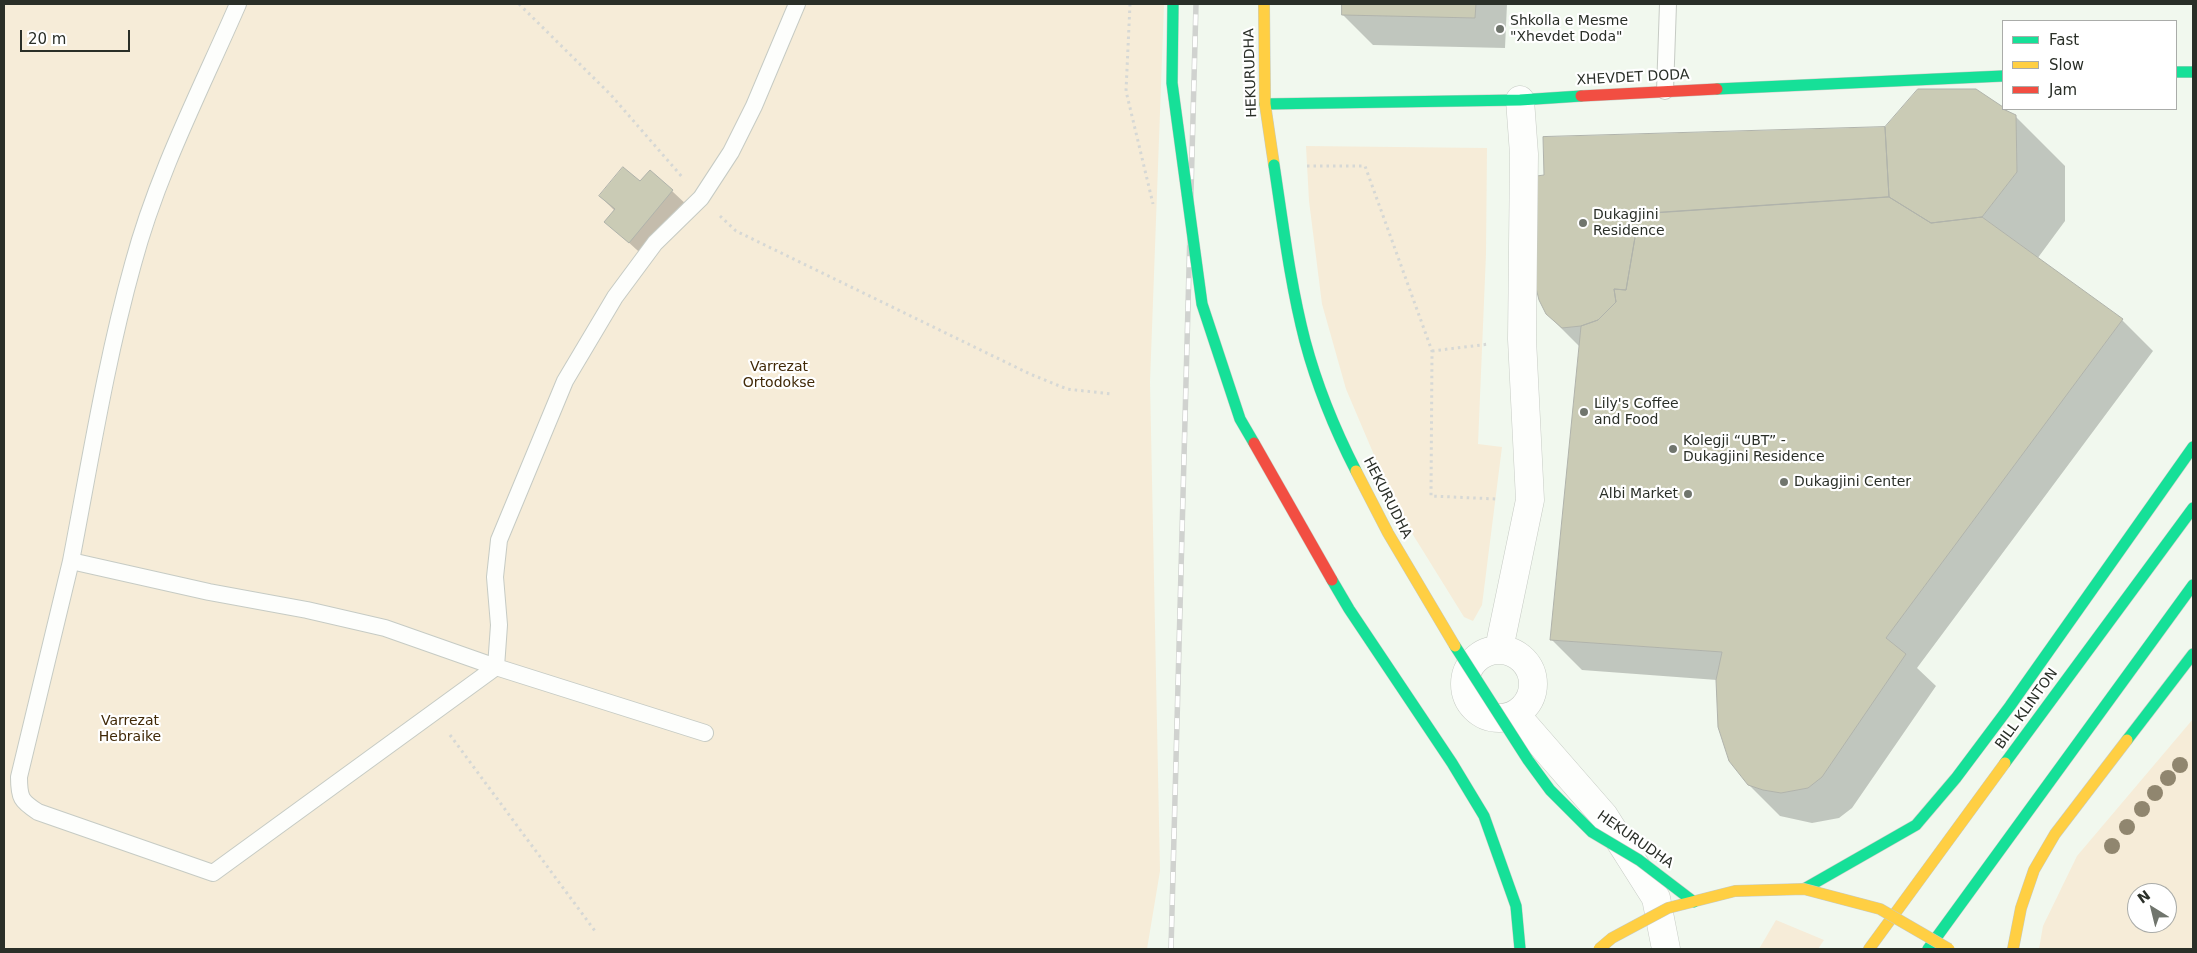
<!DOCTYPE html>
<html>
<head>
<meta charset="utf-8">
<style>
	body { margin:0 }
	#map { position:relative; width:2197px; height:953px; overflow:hidden; background:#f1f8ee; font-family:"DejaVu Sans",sans-serif }
	canvas { display:block }
	.frame { position:absolute; inset:0; border:5px solid #2a2f28; pointer-events:none }
	.legend { position:absolute; left:2002px; top:20px; width:175px; height:90px; box-sizing:border-box; background:#fff; border:1px solid #aaaca9; margin:0; padding:6px 9px; list-style:none; font-size:15px; color:#2a2f28 }
	.legend li { display:flex; align-items:center; gap:10px; height:25px }
	.legend b { width:25px; border:1px solid #aaaca9 }
	.north { position:absolute; left:2127px; top:883px; width:50px; height:50px; box-sizing:border-box; background:#fff; border:1px solid #aaaca9; border-radius:50%; rotate:324deg; font-size:14px; font-weight:700; line-height:20px; text-align:center; color:#2a2f28 }
	.north::after { content:''; display:block; margin:auto; width:18px; height:22px; background:#70756d; clip-path:polygon(50% 0,100% 100%,50% 72%,0 100%) }
	.scale { position:absolute; left:20px; top:30px; width:110px; height:22px; box-sizing:border-box; border:2px solid #2a2f28; border-top:0; padding-left:6px; font-size:15px; line-height:18px; white-space:nowrap; color:#2a2f28; -webkit-text-stroke:4px #fff; paint-order:stroke }
</style>
</head>
<body>
<div id="map">
<canvas width="2197" height="953"></canvas>
<div class="frame"></div>
<ul class="legend">
<li><b style="height:6px;background:#16e098"></b>Fast</li>
<li><b style="height:6px;background:#ffcf43"></b>Slow</li>
<li><b style="height:6px;background:#f24e42"></b>Jam</li>
</ul>
<div class="north">N</div>
<div class="scale">20 m</div>
</div>
<script>
const c = document.querySelector('canvas').getContext('2d');
c.lineJoin = 'round';
function paint(path, color) { c.fillStyle = color; c.fill(path, 'evenodd'); }
function strokePath(path, color, width, dash) { c.strokeStyle = color; c.lineWidth = width; c.lineCap = dash ? 'butt' : 'round'; c.setLineDash(dash || []); c.stroke(path); }
function drawText(font, color, halo, rows, align = 'center') {
  c.font = font + ' "DejaVu Sans",sans-serif'; c.lineWidth = 4.5; c.setLineDash([]); c.textBaseline = 'middle'; c.strokeStyle = halo; c.fillStyle = color; for (const [text, x, y, turn = 0] of rows) {
    c.save(); c.translate(x, y); c.rotate((+turn || 0) * Math.PI / 180); c.textAlign = isNaN(turn) ? turn : align; if (halo) c.strokeText(text, 0, 0); c.fillText(text, 0, 0); c.restore();
  }
}
paint(new Path2D(`
	M4,4H1164L1150,382L1160,871L1147,949H4Z
	M1306,146L1487,148L1486,254L1478,444L1502,447L1482,605L1473,621L1464,617L1397,509L1346,389L1322,304L1309,201Z
	M2193,719V949H2039L2043,926L2077,856ZM2137,893H2167V923H2137Z
	M1776,920L1824,940L1818,949H1759Z`), '#f6ecd8');
paint(new Path2D(`
	M1344,4H1507L1505,48L1373,45L1343,15Z
	M1976,90L2015,116L2065,166V221L2037,259L2122,320L2153,351L1917,668L1936,686L1852,808L1839,818L1812,823L1780,816L1749,785L1717,680L1582,670L1551,639L1580,347L1547,314L1885,128Z
	M640,183L672,191L689,207L647,259L606,222L615,211L600,196Z`), '#0003');
const building = new Path2D(`
	M1342,4H1476L1475,18L1342,15Z
	M1918,89H1976L2003,107V109L2016,115L2017,172L1982,217L1931,223L1889,197L1885,127Z
	M1885,127L1889,197L1639,214L1626,290L1614,289L1616,302L1598,320L1581,326L1562,328L1546,314L1539,300L1535,284L1529,177L1544,175L1543,137Z
	M623,167L640,181L650,170L673,190L629,243L604,222L615,209L599,196Z
	M1889,197L1931,223L1982,217L2123,319L1886,638L1906,654L1822,777L1808,788L1781,793L1763,790L1748,785L1729,761L1718,727L1716,680L1722,652L1550,640L1581,326L1598,320L1616,302L1614,289L1626,290L1639,214Z`);
paint(building, '#cacbb5');
strokePath(building, '#b0b3ab', 1);
const lane = new Path2D(`
	M238,4C201,89 157,174 133,264C106,361 90,462 71,561L209,592L307,610L385,628L496,667L499,625L495,577L499,540L565,381L615,297L655,243L701,198L731,152L754,106L797,4
	M1665,91L1668,4
	M71,561L19,777C19,798 21,801 38,812L213,873L496,667L705,733`);
const street = new Path2D(`
	M1499,649L1530,500L1522,339L1524,154L1520,100
	M1465 684a34 34 0 1 1 68 0a34 34 0 1 1-68 0Z
	M1516,715L1604,816L1656,898L1666,949`);
const fast = new Path2D(`
	M2176,72H2193
	M1717,89L2003,76
	M1265,104L1520,100L1581,96
	M2127,740L2193,654
	M2005,763L2193,508
	M1804,889L1916,825L1956,778L2010,706L2193,447
	M1928,949L2193,585`);
const slow = new Path2D(`
	M1264,4L1265,104L1274,165
	M1869,949L2005,763
	M2013,949L2021,908L2034,870L2055,834L2127,740`);
const jam = new Path2D(`
	M1581,96L1717,89`);
strokePath(lane, '#c6cbc4', 18);
strokePath(street, '#c6cbc4', 29);
strokePath(fast, '#c6cbc4', 12);
strokePath(slow, '#c6cbc4', 12);
strokePath(jam, '#c6cbc4', 12);
strokePath(new Path2D(`
	M519,4L611,95L683,178
	M1130,4L1126,91L1153,204
	M1307,166H1365L1432,351L1431,496L1496,499
	M720,216L736,231L1030,374L1067,389L1111,394
	M1432,351L1489,344
	M450,735L595,931`), '#d6d8d5', 3, [2.5, 4]);
strokePath(lane, '#fdfefc', 16);
strokePath(street, '#fdfefc', 28);
strokePath(fast, '#16e098', 11);
strokePath(slow, '#ffcf43', 11);
strokePath(jam, '#f24e42', 11);
const rail = new Path2D(`
	M1171,949L1196,4`);
strokePath(rail, '#d0d2cf', 5.5);
strokePath(rail, '#fff', 4, [11]);
const fastBridge = new Path2D(`
	M1173,4L1172,83L1202,304L1240,419L1254,443
	M1274,165C1283,224 1290,283 1305,341C1317,386 1335,430 1356,471
	M1332,580L1349,609L1452,763L1484,816L1516,906L1520,949
	M1455,646L1528,760L1550,790L1592,832L1639,860L1694,902`);
const slowBridge = new Path2D(`
	M1356,471L1388,533L1455,646
	M1599,949L1612,938L1668,908L1735,891L1804,889L1880,909L1949,949`);
const jamBridge = new Path2D(`
	M1254,443L1332,580`);
strokePath(fastBridge, '#c6cbc4', 12, []);
strokePath(slowBridge, '#c6cbc4', 12, []);
strokePath(jamBridge, '#c6cbc4', 12, []);
strokePath(fastBridge, '#16e098', 11);
strokePath(slowBridge, '#ffcf43', 11);
strokePath(jamBridge, '#f24e42', 11);
c.fillStyle = '#90866f';
for (const [x, y] of [
	[2180,765],
	[2168,778],
	[2155,793],
	[2142,809],
	[2127,827],
	[2112,846]
]) { c.beginPath(); c.arc(x, y, 8, 0, 2 * Math.PI); c.fill(); }
for (const [x, y, r, color] of [
	[1500,29,5,"#70756d"],
	[1583,223,5,"#70756d"],
	[1584,412,5,"#70756d"],
	[1673,449,5,"#70756d"],
	[1784,482,5,"#70756d"],
	[1688,494,5,"#70756d"]
]) { const dot = new Path2D(); dot.arc(x, y, r, 0, 2 * Math.PI); c.fillStyle = color; c.fill(dot); strokePath(dot, '#fff', 2); }
drawText('14px', '#2a2f28', '#fff', [
	["Shkolla e Mesme",1510,21],
	["\"Xhevdet Doda\"",1510,37],
	["Dukagjini",1593,215],
	["Residence",1593,231],
	["Lily's Coffee",1594,404],
	["and Food",1594,420],
	["Kolegji “UBT” -",1683,441],
	["Dukagjini Residence",1683,457],
	["Dukagjini Center",1794,482],
	["Albi Market",1678,494,"right"]
], 'left');
drawText('14px', '#2a2f28', '#fff', [
	["HEKURUDHA",1251,73,-92],
	["XHEVDET DODA",1633,78,-3],
	["HEKURUDHA",1387,498,63],
	["BILL KLINTON",2027,709,-54],
	["HEKURUDHA",1635,840,35]
]);
drawText('14px', '#412907', '#fff', [
	["Varrezat",779,367],
	["Ortodokse",779,383],
	["Varrezat",130,721],
	["Hebraike",130,737]
]);
</script>
</body>
</html>
